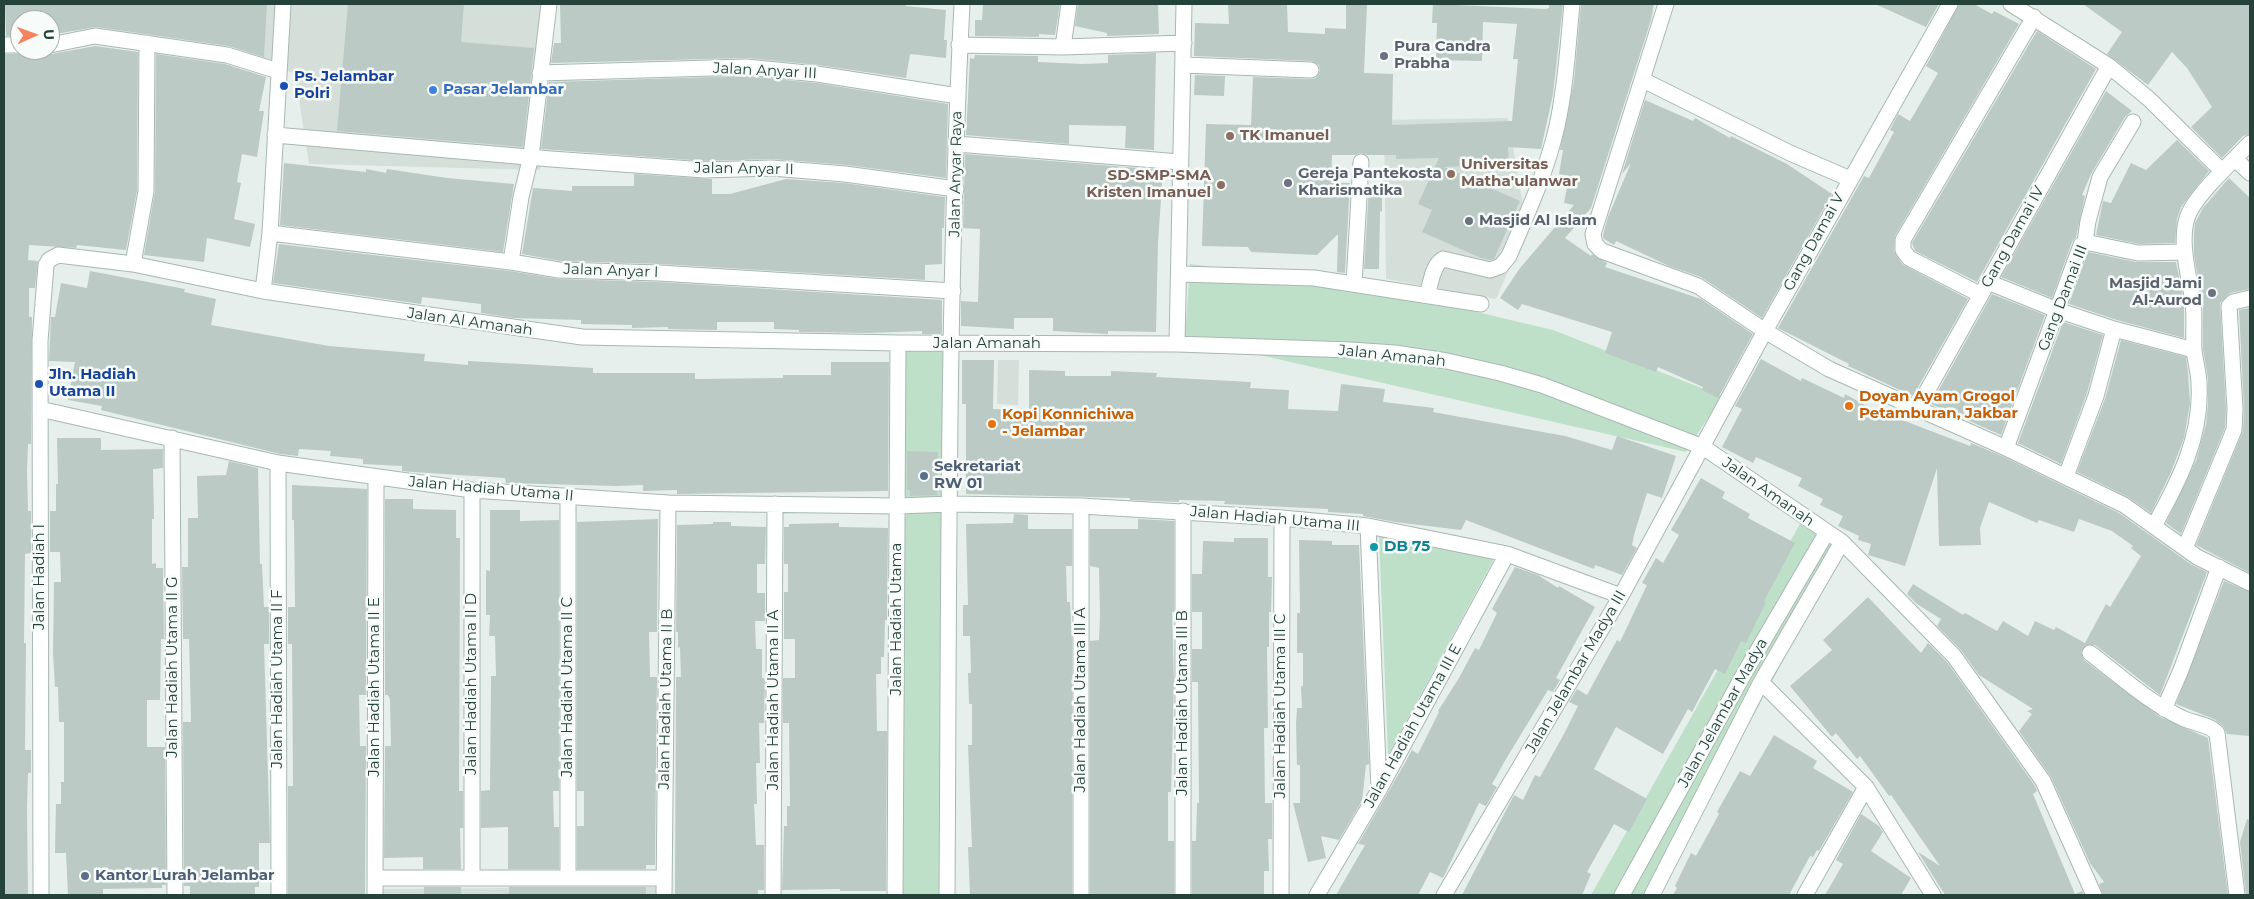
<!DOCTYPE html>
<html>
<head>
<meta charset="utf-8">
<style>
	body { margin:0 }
	#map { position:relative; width:2254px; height:899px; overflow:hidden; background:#e6efeb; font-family:Montserrat,sans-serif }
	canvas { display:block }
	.frame { position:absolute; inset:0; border:5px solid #24423a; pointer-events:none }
	.north { position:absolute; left:10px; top:10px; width:50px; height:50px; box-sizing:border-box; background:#f7fbf9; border:1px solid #a3b1ad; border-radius:50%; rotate:88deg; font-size:14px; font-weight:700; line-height:20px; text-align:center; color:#24423a }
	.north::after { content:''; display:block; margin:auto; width:18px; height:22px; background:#f4845f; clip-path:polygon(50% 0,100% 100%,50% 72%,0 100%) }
</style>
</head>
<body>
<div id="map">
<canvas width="2254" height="899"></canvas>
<div class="frame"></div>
<div class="north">U</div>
</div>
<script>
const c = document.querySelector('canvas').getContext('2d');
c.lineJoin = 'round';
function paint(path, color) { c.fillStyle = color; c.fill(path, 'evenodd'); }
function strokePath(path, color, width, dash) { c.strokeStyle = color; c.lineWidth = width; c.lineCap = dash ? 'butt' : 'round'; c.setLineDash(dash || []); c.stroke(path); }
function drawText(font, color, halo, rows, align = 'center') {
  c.font = font + ' Montserrat,sans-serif'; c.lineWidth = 5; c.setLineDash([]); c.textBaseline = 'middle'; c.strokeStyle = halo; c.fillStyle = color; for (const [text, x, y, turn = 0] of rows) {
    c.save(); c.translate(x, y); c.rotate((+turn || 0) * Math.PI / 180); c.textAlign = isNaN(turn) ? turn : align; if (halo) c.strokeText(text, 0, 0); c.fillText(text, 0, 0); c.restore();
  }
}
paint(new Path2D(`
	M138,4H549L540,170L309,164L295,74Z
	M1508,118L1527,228L1496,299L1386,279L1384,120Z
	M998,360H1019L1018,405L997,404Z
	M657,887V895H383V889Z`), '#d4dfda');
paint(new Path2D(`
	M1190,264L1248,272L1330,288L1464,309L1553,330L1722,396L1686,452L1185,338Z
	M949,350L947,895H899L903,351Z
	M1800,524L1844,546L1658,895H1591Z
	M1379,536L1494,559L1388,755Z`), '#bfe0c8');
paint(new Path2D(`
	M5,4H267L264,57L228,46L96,27L50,35V20H20V36H6Z
	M348,4H464L461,42L534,48L523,147L337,131Z
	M560,4H906V6L946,10L944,40H947L946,58L910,54L906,78L818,65L747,58L551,63L554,43H561Z
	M983,4H1060L1055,35L1039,34V37L975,36V20H982Z
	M1078,4H1158L1159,34L1107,36V33L1075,26Z
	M1228,4H1287L1288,32L1325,34V28L1346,29V4H1367L1364,73L1393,74L1392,125L1512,121L1518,59H1513L1517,24L1483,22L1482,61L1436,60L1437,23H1432L1433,4L1546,9L1549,8V4H1563L1553,94L1541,149L1508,147L1509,165L1444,167L1520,201L1494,259L1489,260L1481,258L1422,232L1432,210L1418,204L1439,158L1396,159V155H1367L1361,153L1355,155H1332L1331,183H1350L1345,273L1337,272L1338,234L1317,255L1251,252L1248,247L1202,246L1206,124L1251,125L1253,77L1311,79L1316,78L1320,71L1319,65L1311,61L1194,56L1195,23L1229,24Z
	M1581,4H1654L1651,20L1591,208L1565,238L1591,256L1592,254L1607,263L1605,267L1701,299L1753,334L1718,398L1702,390L1703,387L1658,367L1656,372L1605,353L1612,332L1522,304L1518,310L1500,298L1520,268L1574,205L1564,203L1569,176L1559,174L1563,150H1560L1574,81Z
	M1875,4H1939L1926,27Z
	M1959,4H1974L1992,14L1994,11L2019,24L1895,236L1894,251L1902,264L1968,299L1913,396L1848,366L1849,364L1778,328L1864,176L1869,178L1894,132L1890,130L1898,114L1910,121L1938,73L1926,66Z
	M2083,4H2250V134L2243,136L2222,158L2191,127L2212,107L2187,68L2172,52L2148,85L2107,54L2122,32Z
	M2037,31L2096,69L1977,282L1915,251L1912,243Z
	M95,46L138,52L137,190L126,250L77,245L76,248L29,245L28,260L38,261L35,288H29V317H32L31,444H28L27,471L28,511H31V553L25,554L24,643H26L25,750H31V773H28L27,808L28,895H4L5,54H20L28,50H42L47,54H52Z
	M1156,53L1154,150L1125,148L1126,126L1069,125V144L966,135L970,58L974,59L975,55L1038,56V62L1082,64L1108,63V55Z
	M156,54L225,64L266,77L259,111H264L257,157L242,154L237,182L241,183L234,219L255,224L250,247L207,238L204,262L144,255L155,191Z
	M1195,75L1225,76L1224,96L1194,95Z
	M746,76L816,83L948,104L946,178L846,165L773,159L705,161L541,149L549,82Z
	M2106,91L2132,111L2125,117L2091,174L2082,195L2085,196L2076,237L2072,242L2052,298L2001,277Z
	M1645,100L1693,121L1695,118L1730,138L1731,136L1787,164L1832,194L1762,318L1701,277L1669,266L1616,241L1614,245L1604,239L1603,235L1608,217L1631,163L1622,174Z
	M2177,140L2209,171L2181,207L2177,219L2175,243L2139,244L2096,235L2103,201L2111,203L2131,163L2146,170Z
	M965,154L1163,170L1158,242L1156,332L1108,331V334L1053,331V318H1014V329L961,326V301L978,302L980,229L963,228Z
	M284,163L366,172V169L386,173L387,169L447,178L514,184L503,252L280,225Z
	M634,174L712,179V194H730L786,179L844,183L945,197L944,228H942V264L925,265V280L660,264L560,261L522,254L533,188L572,191V186H634Z
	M2229,178L2250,198V289L2230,293L2220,303L2226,409L2225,428L2181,534L2166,523L2196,461L2206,424L2208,404V379L2203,349V306L2194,255V233L2195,223L2203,208Z
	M1369,187L1382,188V212L1380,211L1379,269H1364Z
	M279,244L510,271L559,279L659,282L942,300V334H922V331L869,333L799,332V330L774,329V322H717V330L668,329V327L632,328V325L581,324V320L513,318L481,313V304L422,297L421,304L273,283Z
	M2088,252L2136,262H2176L2184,302V338L2117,320L2069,304Z
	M90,271L185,289L184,292L216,299L211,325L329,346L425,354L424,361L468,365V361L593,368V373H695V379L783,378V375H831V362H889L888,491L677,494V490L643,491V485L616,486L506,483L505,478L413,472L402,471V466L363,464V459L330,456L331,451L299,449L298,456L280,454L101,410L102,406L68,400L75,362L49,361L51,317H55L61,283L87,288Z
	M1992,294L2045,315L2001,435L1931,404Z
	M2250,308V573L2196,545L2243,431L2244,408L2239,310Z
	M2063,322L2103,335L2087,393L2061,464L2018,443Z
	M2121,340L2186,357L2188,373L2190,403L2184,438L2171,472L2151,513L2128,497L2077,472L2105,399Z
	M1761,359L1801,381L1802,378L1844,398L1845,394L1883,415L1884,413L1970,446L1971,443L2002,456L2119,513L2192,565L2207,572L2160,695L2095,645H2086L2081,652L2084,660L2160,717L2208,738L2228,895H2103L2099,884L2104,882L2090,863L2051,777L2019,731L2032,714L2027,711L2033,709L1979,675L1961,650L1937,626L1941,619L1917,604L1907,594L1913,584L1963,615L1965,613L1997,631L2003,621L2028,636L2035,621L2054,630L2056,627L2085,643L2106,604L2110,607L2141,556L2131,548L2133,546L2112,531L2079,519L2074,532L2039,520L2037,523L1989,502L1980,528L1981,545L1939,546L1937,468L1905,566L1868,555L1871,544L1858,540L1859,536L1838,526L1843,516L1820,505L1823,499L1798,486L1802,478L1756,457L1753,463L1722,447L1742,409L1735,406Z
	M962,360H994L993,409L1029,410V370L1065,371V376H1111V371L1157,373L1156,377L1251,382L1250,388L1289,390L1288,409L1338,411L1341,384L1385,389L1383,402L1434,408L1433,412L1565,436L1612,450L1617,436L1676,456L1662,498L1647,493L1634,535L1632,545L1637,548L1622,575L1595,565L1594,569L1466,520L1461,530L1395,522L1363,516V514L1328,512V509L1224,504L1225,501L1179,500V502L1130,500V498L966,494V404H962Z
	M57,438H101V450L163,449V468L153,469L154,519H152V564L156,563V568H163L164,639H161L160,700H147V747H165L166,885H162V888L103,889V895H68L66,853H55L56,804H61V782H64V722H59L58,687H55L53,653L54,582H61L60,552H50V511H56V484H58Z
	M907,451L938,452L937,495L910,496V490H907Z
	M229,461L258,468L260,564H262L264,607H269V644H264L270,843H259V887H255V895H190V886H184L183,722H191L190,674L189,639H183L182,567H188V518H198L197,476L226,475Z
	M1701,478L1725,492L1722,498L1750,514L1748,518L1795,543L1764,601L1766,602L1746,643L1741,641L1725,674L1715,669L1692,712L1688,709L1663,754L1616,727L1594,769L1647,799L1629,832L1614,824L1587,872L1591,874L1582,895H1462L1514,795L1523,800L1535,775L1540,777L1565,732L1578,706L1569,702L1577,689L1587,695L1617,640L1620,642L1647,585L1642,583L1656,558L1663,563L1679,535L1671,530Z
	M292,485L367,489L366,695H359L360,746H366L365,895H288V786H293L292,644H288V607H295L294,520H292Z
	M385,499H413V509L456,510V538H460L459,791H463V828H460L461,869H423V857L384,858L385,746H391L390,699L388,695H385Z
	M490,510H520V521L559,520V791H553L554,827H559V869H508V827L481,828V791L490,790L491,676H496L495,636H489L490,615H486V570L490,571Z
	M1014,514L1028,515V529H1072V566H1066L1067,602H1070L1072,641V895H970L968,847H972L968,745H972V704H969L968,673H971L970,636H963V605H968L966,524L1013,523Z
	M658,519L657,632H649L650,677H657L655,865H646V869H577V826H584V791H577V522Z
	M1138,519L1174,521V612H1172L1174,682L1171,792H1168V841H1174V895H1090V641L1099,640L1100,614L1099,568L1090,566V529H1138Z
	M713,522H731V526L766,527L765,564H757V593H765V621H755L756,649H762V678H765L764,723H759L760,763H756L757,804H754L756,845H764V890H758V895H675L676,677H681L680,647L678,648V632H676L677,525L713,524Z
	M839,523V527L888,528L887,620H885L884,657H881V674H876L877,731H887L886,891H840V889L782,890L784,826H787V806H790L789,723H783V678H795V639H784V592H788V564H784V527H789V524Z
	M1234,538H1268V577H1272L1271,612H1269V647H1267L1268,728H1264L1265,803H1272V839H1268L1269,871H1264V895H1192V841H1196L1197,803H1199L1198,682H1192V649H1202V612H1192V574H1202L1203,541L1234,542Z
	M1299,540L1332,541V545H1359L1369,764L1366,765L1362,801L1339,840L1321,836L1326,858L1308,862L1293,803H1300V765H1297L1296,724L1297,708H1302L1301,686H1303V653H1297V613H1300Z
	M1515,567L1538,575L1558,588L1559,586L1595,607L1556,678L1560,680L1553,692L1548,690L1506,759L1492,784L1497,787L1486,806L1479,803L1443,878L1430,872L1418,895H1336L1365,845L1358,844L1405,763L1412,750L1418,754L1439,712L1438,711L1459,678L1475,648L1479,650L1497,613L1492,609Z
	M2224,581L2250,592V736L2227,734L2223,726L2214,719L2176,704Z
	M1868,597L1921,653L1928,643L1947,662L2035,786L2037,791L2033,794L2075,894L2082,891L2084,895H1945L1918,852L1940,866L1891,795L1889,796L1860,756L1857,759L1836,733L1832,737L1790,686L1832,650L1823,640Z
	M1774,735L1817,761L1813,768L1853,792L1819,851L1817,850L1813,857L1810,856L1789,895H1673L1677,888L1675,886L1691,853L1696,856L1719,814L1717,812L1740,771L1750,776Z
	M1861,814L1879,826L1883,832L1871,851L1911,878L1901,895H1825L1843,864L1836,860Z
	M2247,819L2250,820V895H2246L2240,842Z
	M424,887H461V895H424Z
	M509,887H646V895H509Z`), '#bbcac4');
const minor = new Path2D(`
	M1666,4L1593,234L1595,244L1602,251L1698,286L1765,331L1829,369L2006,448L2124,505L2197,557L2250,583
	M2011,4L2109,66L2149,99L2222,171
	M4,45H20
	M50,45L95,36L227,55L278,71
	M959,45L1063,47L1184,43
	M1063,47L1069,4
	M1184,65L1311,70
	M540,73L746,67L817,74L958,96
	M1643,80L1790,153L1850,179
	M275,135L551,159L705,170L772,168L845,174L956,189
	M957,144L1180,162
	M2235,159L2250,173
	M270,233L511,262L559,270L659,273L953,291
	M2085,242L2138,253L2185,252
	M511,262L521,197L531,156L549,4
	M133,264L146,191L147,43
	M1180,274L1314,278L1481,304
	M1988,282L2057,310L2114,329L2194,350
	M1354,284L1361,162
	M263,291L270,233L283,4
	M1427,295C1431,284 1432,265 1443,259L1490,270L1501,266L1509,256C1527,214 1547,171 1557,126C1566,86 1568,44 1572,4
	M1981,295L1909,258L1903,250V240L2034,17
	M1177,344L1184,4
	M40,409L278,463L472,490L668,503L898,506L950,504L1081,506L1282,518L1368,526L1507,554L1621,596
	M1917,409L2109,66
	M172,438L175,895
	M2006,448L2081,245L2085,242L2088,221L2100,177L2133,122
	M278,463L279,895
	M2066,476L2096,396L2114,329
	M568,497V878
	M1368,526L1379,790
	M2154,526C2179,481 2202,437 2199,384C2199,373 2195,361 2194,350C2193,334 2195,317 2193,301C2189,276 2177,235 2190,211C2202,189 2232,162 2250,143
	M2185,548L2234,430L2235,409L2229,306L2233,302L2250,298
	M2090,653C2119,675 2148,702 2182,718C2192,723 2209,724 2217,733L2237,895
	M1761,682L1866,787L1933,895
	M2164,709L2181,670L2219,567
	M375,878H664
	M472,878V490
	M41,895L40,341L46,265L49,260L58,255L133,264L263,291L582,337L898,343L1177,344L1350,350L1395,353L1447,361L1500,373L1542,385L1703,447L1842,542L1954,656L2043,781L2094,895
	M375,895L376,478
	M664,895L668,503
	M773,895L775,504
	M895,895L898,343
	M947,895C949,598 947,300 962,4
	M1081,895V506
	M1183,895V511
	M1281,895L1282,518
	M1317,895L1379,790L1507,554
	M1444,895L1621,596L1765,331L1950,4
	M1622,895L1745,672L1827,532
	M1652,895L1761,682L1842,542
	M1805,895L1866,787`);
strokePath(minor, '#a8b8b2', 17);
strokePath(minor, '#fff', 15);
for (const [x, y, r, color] of [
	[1384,56,5,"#6b7280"],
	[284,86,5,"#1a4fb4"],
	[433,90,5,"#3f7fe0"],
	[1230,136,5,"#8d6e63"],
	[1451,174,5,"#8d6e63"],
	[1288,183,5,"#6b7280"],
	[1221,185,5,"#8d6e63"],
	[1469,221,5,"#6b7280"],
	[2212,293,5,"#6b7280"],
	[39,384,5,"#1a4fb4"],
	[1849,406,5,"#e8710a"],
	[992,424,5,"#e8710a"],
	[924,476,5,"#5c6f8a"],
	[1374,547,5,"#0f9aa8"],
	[85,876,5,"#5c6f8a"]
]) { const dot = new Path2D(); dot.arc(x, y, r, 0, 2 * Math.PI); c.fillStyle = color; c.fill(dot); strokePath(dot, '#f7fbf9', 2); }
drawText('bold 15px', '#5b616d', '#f7fbf9', [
	["Pura Candra",1394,47],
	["Prabha",1394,64],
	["Gereja Pantekosta",1298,174],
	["Kharismatika",1298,191],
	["Masjid Al Islam",1479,221],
	["Masjid Jami",2202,284,"right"],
	["Al-Aurod",2202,301,"right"]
], 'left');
drawText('15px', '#24423a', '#f7fbf9', [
	["Jalan Anyar III",765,71,3],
	["Jalan Anyar II",744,169,1],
	["Jalan Anyar Raya",956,174,-89],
	["Gang Damai IV",2013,237,-61],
	["Gang Damai V",1814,242,-61],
	["Jalan Anyar I",611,271,2],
	["Gang Damai III",2063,298,-69],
	["Jalan Al Amanah",470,322,8],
	["Jalan Amanah",987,344],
	["Jalan Amanah",1392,356,6],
	["Jalan Hadiah Utama II",491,489,5],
	["Jalan Amanah",1768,492,35],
	["Jalan Hadiah Utama III",1275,519,5],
	["Jalan Hadiah I",40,577,-90],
	["Jalan Hadiah Utama",897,619,-90],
	["Jalan Hadiah Utama II G",173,667,-90],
	["Jalan Jelambar Madya III",1576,672,-60],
	["Jalan Hadiah Utama II F",278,679,-90],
	["Jalan Hadiah Utama II D",472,684,-90],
	["Jalan Hadiah Utama II E",375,687,-90],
	["Jalan Hadiah Utama II C",568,687,-90],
	["Jalan Hadiah Utama II B",666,699,-89],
	["Jalan Hadiah Utama II A",774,700,-90],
	["Jalan Hadiah Utama III A",1081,700,-90],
	["Jalan Hadiah Utama III B",1183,703,-90],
	["Jalan Hadiah Utama III C",1281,706,-90],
	["Jalan Jelambar Madya",1723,713,-61],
	["Jalan Hadiah Utama III E",1413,726,-61]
]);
drawText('bold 15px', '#164399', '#f7fbf9', [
	["Ps. Jelambar",294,77],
	["Polri",294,94],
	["Jln. Hadiah",49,375],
	["Utama II",49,392]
], 'left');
drawText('bold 15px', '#366cbe', '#f7fbf9', [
	["Pasar Jelambar",443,90]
], 'left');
drawText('bold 15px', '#785e54', '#f7fbf9', [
	["TK Imanuel",1240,136],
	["Universitas",1461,165],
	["Matha'ulanwar",1461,182],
	["SD-SMP-SMA",1211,176,"right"],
	["Kristen Imanuel",1211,193,"right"]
], 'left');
drawText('bold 15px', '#c56008', '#f7fbf9', [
	["Doyan Ayam Grogol",1859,397],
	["Petamburan, Jakbar",1859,414],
	["Kopi Konnichiwa",1002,415],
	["- Jelambar",1002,432]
], 'left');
drawText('bold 15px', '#4e5e75', '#f7fbf9', [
	["Sekretariat",934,467],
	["RW 01",934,484],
	["Kantor Lurah Jelambar",95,876]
], 'left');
drawText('bold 15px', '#0d838f', '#f7fbf9', [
	["DB 75",1384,547]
], 'left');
</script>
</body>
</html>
